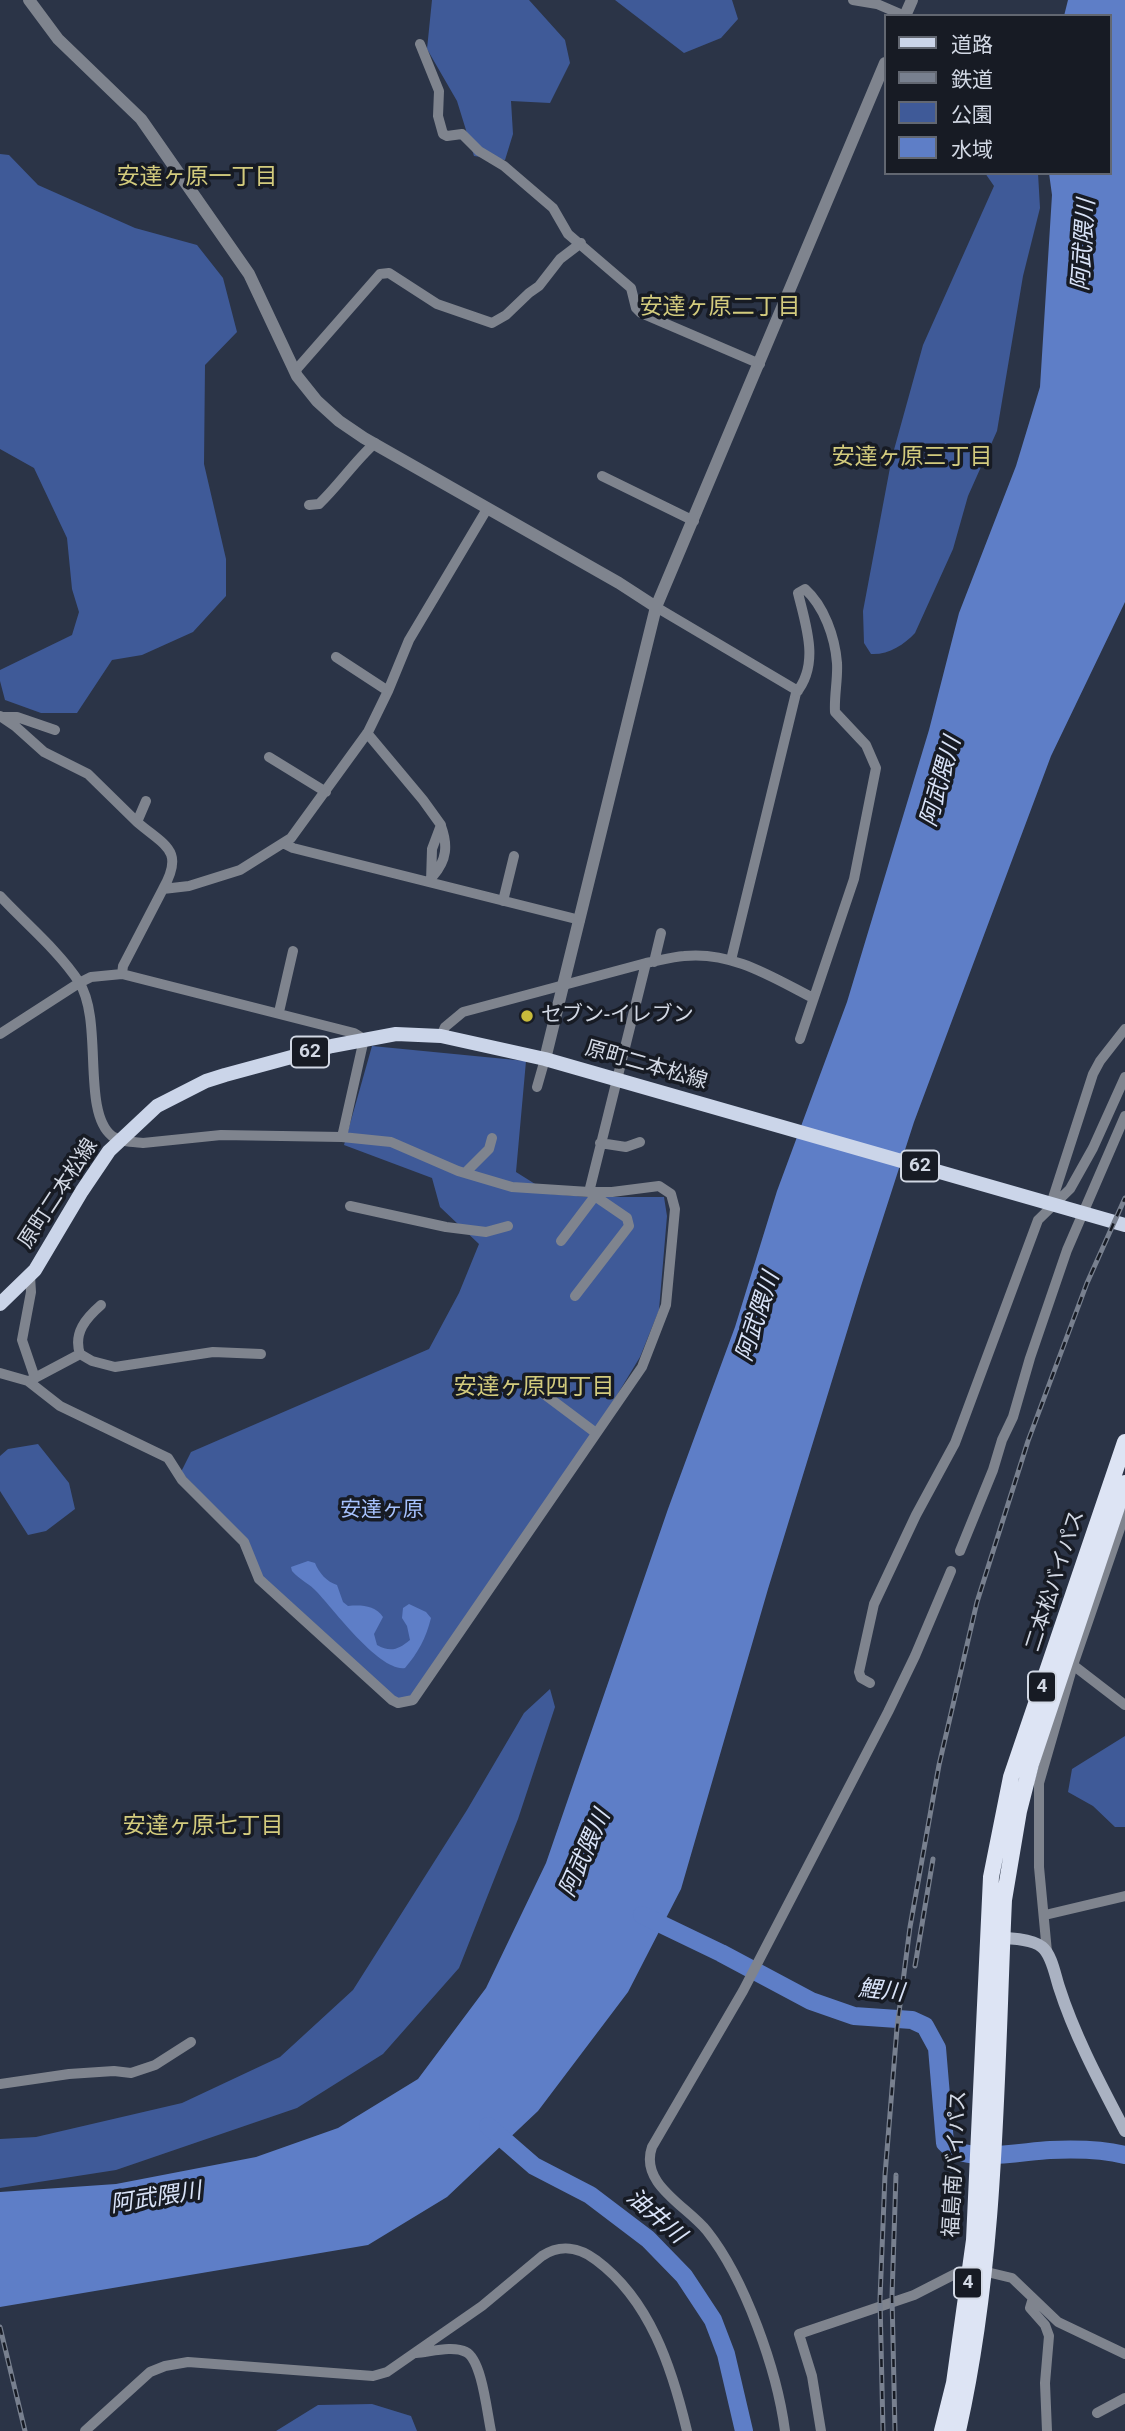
<!DOCTYPE html>
<html>
<head>
<meta charset="utf-8">
<style>
	body { margin:0 }
	#map { position:relative; width:1125px; height:2431px; overflow:hidden; background:#2b3447; font-family:Roboto,"Noto Sans JP",sans-serif }
	canvas { display:block }
	.legend { position:absolute; left:884px; top:14px; width:228px; height:161px; box-sizing:border-box; background:#171b24; border:2px solid #626771; margin:0; padding:9px 12px; list-style:none; font-size:21px; color:#d2d8e4 }
	.legend li { display:flex; align-items:center; gap:14px; height:35px }
	.legend b { width:35px; border:2px solid #626771 }
</style>
</head>
<body>
<div id="map">
<canvas width="1125" height="2431"></canvas>
<ul class="legend">
<li><b style="height:9px;background:#cbd5e9"></b>道路</li>
<li><b style="height:9px;background:#78808f"></b>鉄道</li>
<li><b style="height:19px;background:#3f5a98"></b>公園</li>
<li><b style="height:19px;background:#5e7ec7"></b>水域</li>
</ul>
</div>
<script>
const c = document.querySelector('canvas').getContext('2d');
c.lineJoin = 'round';
function paint(path, color) { c.fillStyle = color; c.fill(path, 'evenodd'); }
function strokePath(path, color, width, dash) { c.strokeStyle = color; c.lineWidth = width; c.lineCap = dash ? 'butt' : 'round'; c.setLineDash(dash || []); c.stroke(path); }
function drawText(font, color, halo, rows, align = 'center') {
  c.font = font + ' Roboto,"Noto Sans JP",sans-serif'; c.lineWidth = 7; c.setLineDash([]); c.textBaseline = 'middle'; c.strokeStyle = halo; c.fillStyle = color; for (const [text, x, y, turn = 0] of rows) {
    c.save(); c.translate(x, y); c.rotate((+turn || 0) * Math.PI / 180); c.textAlign = isNaN(turn) ? turn : align; if (halo) c.strokeText(text, 0, 0); c.fillText(text, 0, 0); c.restore();
  }
}
paint(new Path2D(`
	M432,0H529L565,40L570,63L550,103L511,101L513,134L505,160L474,156L457,101L427,49Z
	M615,0H732L738,19L721,38L684,53Z
	M0,154L9,155L38,185L135,228L197,245L223,278L237,332L205,365L204,464L226,559V596L193,632L142,655L112,660L77,713H41L5,700L0,681V670L72,635L79,612L72,589L67,538L34,468L0,449Z
	M985,173H1038L1040,208L1023,276L997,431L968,496L953,549L915,633C904,645 888,655 871,654L864,643L863,611L892,457L923,345L994,186Z
	M372,1046L526,1061L516,1172L551,1194L588,1197H664L667,1216L659,1310L640,1357L608,1410L413,1696L397,1699L263,1578L243,1537L181,1472L191,1452L429,1349L459,1293L479,1244L440,1207L432,1178L344,1145Z
	M38,1444L69,1483L75,1509L46,1531L28,1535L0,1491V1456L8,1449Z
	M550,1689L555,1707L518,1819L459,1968L383,2054L297,2108L116,2170L0,2188V2139L36,2137L182,2103L280,2057L353,1990L467,1810L524,1713Z
	M1125,1736V1827H1115L1093,1806L1068,1792L1072,1769Z
	M372,2404L411,2416L417,2431H276L318,2405Z`), '#3f5a98');
paint(new Path2D(`
	M1068,0H1125V602L1051,756L914,1122L861,1286L768,1589L681,1889L628,1992L538,2111L447,2197L368,2245L0,2307V2192L116,2184L256,2157L338,2128L418,2079L486,1988L546,1863L668,1509L735,1327L777,1191L847,1002L929,730L959,613L1016,466L1040,387L1052,195L1049,173H1109V16H1064Z
	M308,1561L315,1563C319,1573 327,1582 337,1585L343,1602L348,1606C361,1605 375,1605 383,1617L374,1634L377,1645C391,1653 399,1649 410,1640L407,1626L402,1618L403,1608L409,1604L426,1612L431,1618C426,1638 418,1653 405,1668C380,1672 334,1610 317,1592C310,1584 300,1580 292,1571L291,1567Z`), '#5e7ec7');
strokePath(new Path2D(`
	M642,1915L721,1953L811,2001L854,2016L912,2020L925,2026L937,2048L945,2143C965,2165 1023,2151 1050,2150C1074,2149 1102,2149 1125,2155
	M488,2126L534,2166L590,2195L648,2239L684,2276L713,2320L726,2354L744,2431`), '#5e7ec7', 18);
strokePath(new Path2D(`
	M853,0L877,4L905,16
	M420,44L439,91L438,116L443,134L447,136L462,134L479,151L504,166L553,208L568,234L631,288L636,308L641,313L760,364
	M295,371L380,274L389,273L437,304L492,323L506,315L529,293L539,286L560,259L581,243
	M602,476L694,521
	M309,505L319,504C339,485 354,462 375,443
	M656,607L798,691
	M336,657L388,691
	M0,716L15,726L44,752L88,774L137,822
	M3,717H17L55,730
	M367,733L423,800L441,825L432,849L431,882
	M269,757L326,792
	M146,801L137,822C165,846 185,850 163,889
	M285,844L293,848L580,920
	M433,876C447,860 448,845 441,826
	M0,896C25,923 59,951 79,982C104,1021 81,1112 112,1136C120,1142 134,1142 143,1143L221,1135L342,1137L391,1142L458,1171L512,1187L589,1192L627,1218L629,1226L575,1296
	M503,901L514,856
	M731,960L796,693C820,664 806,626 798,593L805,589C824,606 835,637 837,663C838,679 834,696 835,712L866,745L876,768L854,879L800,1039
	M654,962L661,933
	M646,963C658,961 671,957 684,956C732,951 772,977 813,998
	M122,974L123,966L163,889L189,886L240,870L291,838L368,732L388,691L409,640L487,509
	M279,1012L293,951
	M0,1034L79,983L91,977L122,974L354,1033L364,1039L342,1137
	M537,1087L545,1059
	M600,1143L626,1147L640,1142
	M465,1173L489,1149L492,1138
	M1051,1204L1093,1074L1100,1061L1125,1029
	M350,1206L446,1227L486,1232L508,1226
	M561,1241L595,1196
	M30,1276L31,1292L22,1340L35,1378
	M101,1305C86,1318 73,1333 80,1354L92,1361L115,1367L213,1352L261,1354
	M0,1373L28,1381L60,1406L168,1458L182,1480L244,1542L259,1579L392,1700L398,1703L413,1700L642,1367L666,1305L675,1209L671,1194L659,1186L612,1192H589L646,963L463,1012L445,1027L441,1036
	M31,1380L80,1354
	M540,1391L596,1433
	M960,1551L993,1470L1002,1440L1013,1417L1030,1358L1067,1250L1125,1116
	M1073,1665L1125,1705
	M870,1683L861,1678L859,1672L874,1604L916,1515L955,1443L1038,1220L1070,1189L1093,1148L1125,1077
	M1045,1915L1125,1896
	M1047,1952L1039,1867V1783L1073,1665L1125,1514
	M0,2084L69,2074L114,2071L131,2073L155,2065L191,2042
	M1033,2298L1030,2308L1045,2325L1049,2336L1045,2383L1047,2431
	M416,2353C430,2352 453,2345 466,2352C482,2360 487,2413 491,2431
	M1097,2413L1125,2398
	M85,2431L150,2372L165,2366L188,2362L373,2376L387,2372L482,2306L542,2256C560,2244 579,2247 596,2260C650,2300 672,2368 687,2431
	M785,2431C777,2370 745,2279 707,2231C687,2206 639,2184 652,2147L743,1991L888,1712L915,1656L951,1571
	M821,2431L812,2376L799,2334L914,2295L957,2273H991L1012,2278L1058,2322L1125,2354`), '#7f848e', 10);
strokePath(new Path2D(`
	M29,0L58,39L141,119L249,274L297,376L317,401L339,421L364,438L619,583L656,607
	M905,16L912,0
	M545,1059L656,607L885,63`), '#7f848e', 12);
strokePath(new Path2D(`
	M995,1938C1008,1938 1031,1938 1042,1947C1052,1955 1055,1975 1059,1987C1075,2037 1101,2085 1125,2131`), '#aab2c2', 12);
strokePath(new Path2D(`
	M0,1304L35,1270L82,1191L109,1151L157,1106L206,1081L225,1075L332,1046L396,1034L441,1036L545,1059L1125,1225`), '#cbd5e9', 14);
strokePath(new Path2D(`
	M942,2431L954,2383L974,2240L991,1877L1011,1777L1125,1442
	M958,2431C997,2258 996,2077 1004,1900L1019,1811L1031,1764L1125,1483`), '#dde4f4', 16);
const rail = new Path2D(`
	M915,1966L933,1859
	M0,2327L25,2431
	M883,2431L880,2299L885,2175L897,2028L910,1927L939,1765L977,1602L1028,1441L1087,1283L1125,1198
	M895,2431L892,2296L896,2175`);
strokePath(rail, '#78808f', 5);
strokePath(rail, '#171b24', 2.5, [8]);
for (const [x, y, r, color] of [
	[527,1016,7,"#c8bb3b"]
]) { const dot = new Path2D(); dot.arc(x, y, r, 0, 2 * Math.PI); c.fillStyle = color; c.fill(dot); strokePath(dot, '#171b24', 2.5); }
for (const [x, y, w] of [
	[310,1052,38],
	[920,1166,38],
	[1042,1687,28],
	[968,2283,28]
]) { const box = new Path2D(); box.roundRect(x - w / 2, y - 15.5, w, 31, 5); c.fillStyle = '#171b24'; c.fill(box); strokePath(box, '#d2d8e4', 2); }
drawText('bold 19px', '#d2d8e4', null, [
	["62",310,1052],
	["62",920,1166],
	["4",1042,1687],
	["4",968,2283]
]);
drawText('21px', '#d2d8e4', '#171b24', [
	["セブン-イレブン",541,1016]
], 'left');
drawText('21px', '#d2d8e4', '#171b24', [
	["原町二本松線",646,1066,16],
	["原町二本松線",59,1194,-57],
	["二本松バイパス",1056,1581,-72],
	["福島南バイパス",956,2164,-87]
]);
drawText('21px', '#a7c2fd', '#171b24', [
	["安達ヶ原",382,1511]
]);
drawText('23px', '#d3cb7d', '#171b24', [
	["安達ヶ原一丁目",197,178],
	["安達ヶ原二丁目",720,308],
	["安達ヶ原三丁目",912,458],
	["安達ヶ原四丁目",534,1388],
	["安達ヶ原七丁目",203,1827]
]);
drawText('italic 23px', '#d9e3f8', '#171b24', [
	["阿武隈川",1085,245,-86],
	["阿武隈川",942,782,-74],
	["阿武隈川",759,1317,-72],
	["阿武隈川",586,1854,-66],
	["鯉川",881,1992,6],
	["阿武隈川",156,2199,-9],
	["油井川",655,2217,41]
]);
</script>
</body>
</html>
